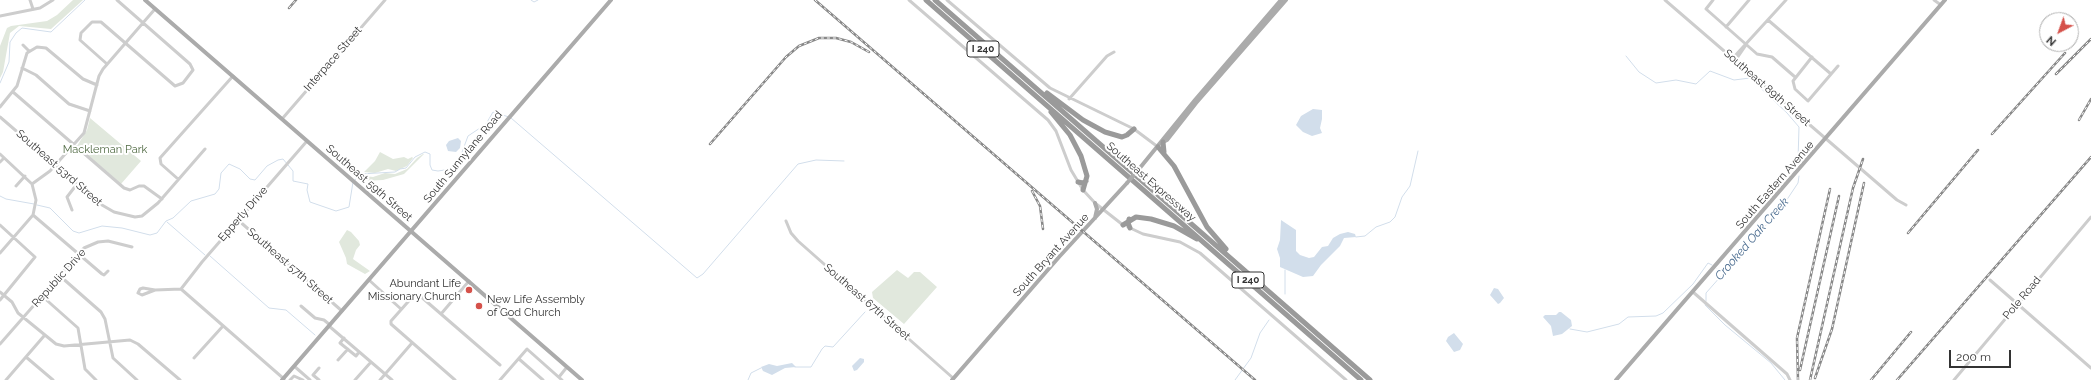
<!DOCTYPE html>
<style>
body{margin:0}
#map{position:relative;width:2091px;height:380px;overflow:hidden;background:#fff;font-family:Raleway,sans-serif}
canvas{display:block}
.north{position:absolute;left:2039px;top:12px;width:40px;height:40px;box-sizing:border-box;background:#fff;border:1px solid #adadad;border-radius:50%;rotate:221deg;font-size:11px;font-weight:700;line-height:16px;text-align:center;color:#333}
.north::after{content:'';display:block;margin:auto;width:14px;height:18px;background:#d5514a;clip-path:polygon(50% 0,100% 100%,50% 72%,0 100%)}
.scale{position:absolute;left:1949px;top:350px;width:62px;height:18px;box-sizing:border-box;border:2px solid #333;border-top:0;padding-left:5px;font-size:12px;line-height:14px;white-space:nowrap;color:#333;-webkit-text-stroke:3px #fff;paint-order:stroke}
</style>
<div id="map">
<canvas width="2091" height="380"></canvas>
<div class="north">N</div>
<div class="scale">200 m</div>
</div>
<script>
const g = document.querySelector('canvas').getContext('2d');
g.lineJoin = 'round';
function fillPath(path, color) {
  g.fillStyle = color;
  g.fill(path, 'evenodd');
}
function toPath(rows) {
  const path = new Path2D();
  for (const r of rows) {
    path.moveTo(r[0], r[1]);
    for (let i = 2; i < r.length; i += 2) path.lineTo(r[i], r[i + 1]);
  }
  return path;
}
function trace(path, color, width, dash) {
  g.strokeStyle = color;
  g.lineWidth = width;
  g.lineCap = dash ? 'butt' : 'round';
  g.setLineDash(dash || []);
  g.stroke(path);
}
function write(font, color, halo, rows, align = 'center') {
  g.font = font + ' Raleway,sans-serif';
  g.lineWidth = 4;
  g.setLineDash([]);
  g.textBaseline = 'middle';
  g.strokeStyle = halo;
  g.fillStyle = color;
  for (const [text, x, y, turn = 0] of rows) {
    g.save();
    g.translate(x, y);
    g.rotate((+turn || 0) * Math.PI / 180);
    g.textAlign = isNaN(turn) ? turn : align;
    if (halo) g.strokeText(text, 0, 0);
    g.fillText(text, 0, 0);
    g.restore();
  }
}
fillPath(toPath([
 [73,0,83,0,51,29,19,26,10,33,3,72,0,78,0,46,7,28,11,26,47,21,57,15],
 [90,118,141,161,121,184,77,146,87,130],
 [380,152,393,159,404,157,408,159,412,157,413,158,407,166,396,171,388,169,375,173,364,172,375,161],
 [423,154,424,154,404,174,383,180,363,181,359,179,365,176,373,177,385,173,395,174,407,169,417,158],
 [347,230,351,232,359,241,360,245,356,250,353,259,370,271,365,274,347,264,346,258,339,242],
 [897,270,908,278,914,272,920,272,937,287,904,324,873,298,872,292]
]), '#e1e8dd');
fillPath(toPath([
 [1313,109,1322,110,1322,119,1320,128,1322,133,1312,136,1303,132,1296,125,1301,116],
 [458,138,461,141,460,148,456,152,448,151,446,145,449,141],
 [1281,220,1296,230,1296,251,1300,255,1309,258,1314,257,1322,247,1328,246,1333,238,1340,234,1348,232,1355,234,1356,237,1344,238,1340,246,1321,265,1313,276,1303,277,1280,267,1280,258,1277,249,1280,240],
 [1494,288,1498,289,1504,298,1500,303,1498,304,1490,295],
 [1559,312,1561,312,1571,320,1572,326,1562,334,1553,336,1551,326,1543,317,1545,315,1556,315],
 [1454,333,1463,344,1460,350,1454,352,1446,341,1448,337],
 [860,358,864,359,864,362,857,370,854,371,852,366],
 [792,363,796,367,785,368,772,375,763,371,761,367,769,364,777,366]
]), '#d2deeb');
trace(toPath([
 [531,0,534,2,538,0],
 [1626,56,1639,72,1656,83,1676,80,1696,84,1710,71,1734,80,1750,78,1787,113,1799,127,1798,160,1794,171],
 [0,83,9,62,10,42,16,33,22,28,51,32,85,0],
 [511,118,697,278,703,274,798,164,816,160,844,161],
 [355,180,360,174,395,172,400,169,406,168,415,157,425,152,430,154,430,165,432,170,438,171,451,169,458,163,468,136,486,124,493,112,509,117],
 [0,196,6,199,34,204],
 [37,205,50,208,73,231,79,233,102,226,122,228,150,235,157,233,166,221,173,218,191,201,215,194,219,189,221,173,229,164,240,169,250,179,255,180,267,166,278,160,283,159,293,171,293,181,308,184,307,190,310,202,336,211,349,207,353,182],
 [167,222,205,255],
 [1356,237,1365,236,1376,227,1390,222,1395,217,1402,197,1410,186,1418,151],
 [210,256,269,308,286,310,315,335],
 [1717,269,1722,273],
 [1285,294,1285,270],
 [1706,301,1706,293,1782,207,1798,183,1799,176],
 [1705,305,1725,325,1771,363,1785,380],
 [1570,329,1587,332,1619,324,1628,317,1656,316,1663,313,1693,284,1708,263,1712,265],
 [795,367,811,367,822,349,825,346,833,347,865,312],
 [748,380,751,373,761,368],
 [1235,380,1251,358,1260,333,1269,320]
]), '#d2deeb', 1);
trace(toPath([
 [30,0,33,9],
 [909,0,1048,120,1056,131,1071,170,1083,190,1095,203,1123,225],
 [947,0,1050,88,1134,129,1158,147],
 [1665,0,1897,200,1906,205],
 [1713,0,1706,9,1757,54,1772,57,1795,77],
 [1934,0,1941,5],
 [0,16,40,8,53,0],
 [1768,20,1831,74],
 [1726,27,1749,0],
 [23,45,29,51],
 [1812,57,1793,81,1795,89,1808,101,1838,66],
 [1733,58,1786,0],
 [1735,61,1746,45],
 [107,64,80,40,81,33,92,22,101,22,175,86,183,83,193,70,190,64,117,0],
 [22,68,36,75,69,104,90,111],
 [13,92,124,188,130,190,139,186,144,186,162,199],
 [1069,99,1107,56,1114,52],
 [0,107,17,86,27,53,37,47,46,48,83,79,97,85],
 [0,117,102,205,114,212,135,217,142,216,158,203,205,149],
 [282,119,385,0],
 [0,154,32,184],
 [0,162,4,158],
 [178,179,161,164,160,158,233,76],
 [16,186,25,176],
 [72,210,67,197,77,184],
 [33,215,102,274,104,275,108,271],
 [238,220,342,311],
 [786,221,791,233,798,241,953,378],
 [0,225,35,257,0,300],
 [1128,227,1143,234,1180,242,1200,253,1346,380],
 [0,253,33,215,36,200,32,184,50,171,84,133,99,76,103,69,155,9],
 [60,276,101,312,105,319,113,358,137,380],
 [369,280,401,309],
 [1990,280,2091,368],
 [181,289,202,262,307,141],
 [155,290,142,295,138,293,140,289,143,288,155,290,181,289,284,379],
 [0,292,12,302,18,313,56,344,64,346,130,340,138,344,180,380],
 [1693,292,1787,374,1790,380],
 [42,296,78,328,85,369,96,380],
 [301,306,315,318,324,320,330,325],
 [441,314,469,281],
 [329,326,392,380],
 [344,338,340,343,356,356,359,352],
 [0,344,84,248,98,242,108,241,132,247],
 [26,357,53,380],
 [194,358,223,326],
 [519,359,543,380],
 [338,360,348,349],
 [294,366,310,380],
 [559,377,567,367],
 [6,380,44,336],
 [290,380,294,376,303,380],
 [319,380,313,375,319,368],
 [355,380,371,362],
 [380,380,412,343],
 [455,380,391,324,391,321,415,294,419,295,500,365],
 [500,380,527,349,562,380],
 [1954,380,2091,217]
]), '#cdcdcd', 3);
trace(toPath([
 [145,0,582,380],
 [1163,142,1167,140,1196,103,1286,0],
 [1139,169,1195,100,1281,0],
 [1095,203,1097,209,1095,218],
 [282,380,611,0],
 [952,380,1059,257,1127,183],
 [1616,380,1945,0]
]), '#ababab', 4);
trace(toPath([
 [926,0,1361,380],
 [935,0,1370,380],
 [1047,93,1083,120,1105,132,1122,137,1127,135,1134,129],
 [1051,112,1070,135,1081,156,1087,176,1083,190],
 [1163,142,1164,152],
 [1158,147,1174,166,1207,227,1226,249],
 [1078,182,1083,183,1086,181],
 [1129,219,1128,223,1130,228],
 [1123,225,1136,217,1151,219,1174,226,1197,239]
]), '#9a9a9a', 5);
const rail = toPath([
 [815,0,1255,380],
 [289,8,296,0],
 [2056,74,2091,39],
 [2079,120,2091,99],
 [1992,134,2065,53],
 [710,144,786,57,799,46,819,38,836,38,851,42,869,52],
 [1032,191,1040,206,1043,229],
 [1908,233,1978,150],
 [1800,370,1839,196],
 [1815,378,1832,329,1864,183],
 [1798,380,1797,338,1830,189],
 [1810,380,1853,188,1863,159],
 [1871,380,1911,332],
 [1897,380,2091,157]
]);
trace(rail, '#888', 2.5);
trace(rail, '#fff', 1, [3]);
trace(toPath([
 [1127,183,1139,169]
]), '#ababab', 4);
for (const [x, y, r, color] of [
 [469,290,4,"#d5514a"],
 [479,306,4,"#d5514a"]
]) {
  const dot = new Path2D();
  dot.arc(x, y, r, 0, 2 * Math.PI);
  g.fillStyle = color;
  g.fill(dot);
  trace(dot, '#fff', 1.5);
}
for (const [x, y, w] of [
 [983,49,32],
 [1248,280,32]
]) {
  const box = new Path2D();
  box.roundRect(x - w / 2, y - 8, w, 16, 3);
  g.fillStyle = '#fff';
  g.fill(box);
  trace(box, '#333', 1);
}
write('bold 10px', '#333', null, [
 ["I 240",983,49],
 ["I 240",1248,280]
]);
write('11px', '#333', '#fff', [
 ["Interpace Street",333,59,-49],
 ["Southeast 89th Street",1767,88,41],
 ["South Sunnylane Road",463,157,-50],
 ["Southeast 53rd Street",59,168,41],
 ["Southeast Expressway",1151,182,41],
 ["Southeast 59th Street",369,183,41],
 ["South Eastern Avenue",1775,185,-49],
 ["Epperly Drive",243,214,-49],
 ["South Bryant Avenue",1051,255,-48],
 ["Southeast 57th Street",290,266,41],
 ["Republic Drive",59,278,-48],
 ["Pole Road",2022,298,-50],
 ["Southeast 67th Street",867,302,41]
]);
write('11px', '#516b44', '#fff', [
 ["Mackleman Park",105,150]
]);
write('11px', '#333', '#fff', [
 ["Abundant Life",461,284],
 ["Missionary Church",461,297],
 ["New Life Assembly",487,300,"left"],
 ["of God Church",487,313,"left"]
], 'right');
write('italic 12px', '#486a8e', '#fff', [
 ["Crooked Oak Creek",1752,239,-49]
]);
</script>
